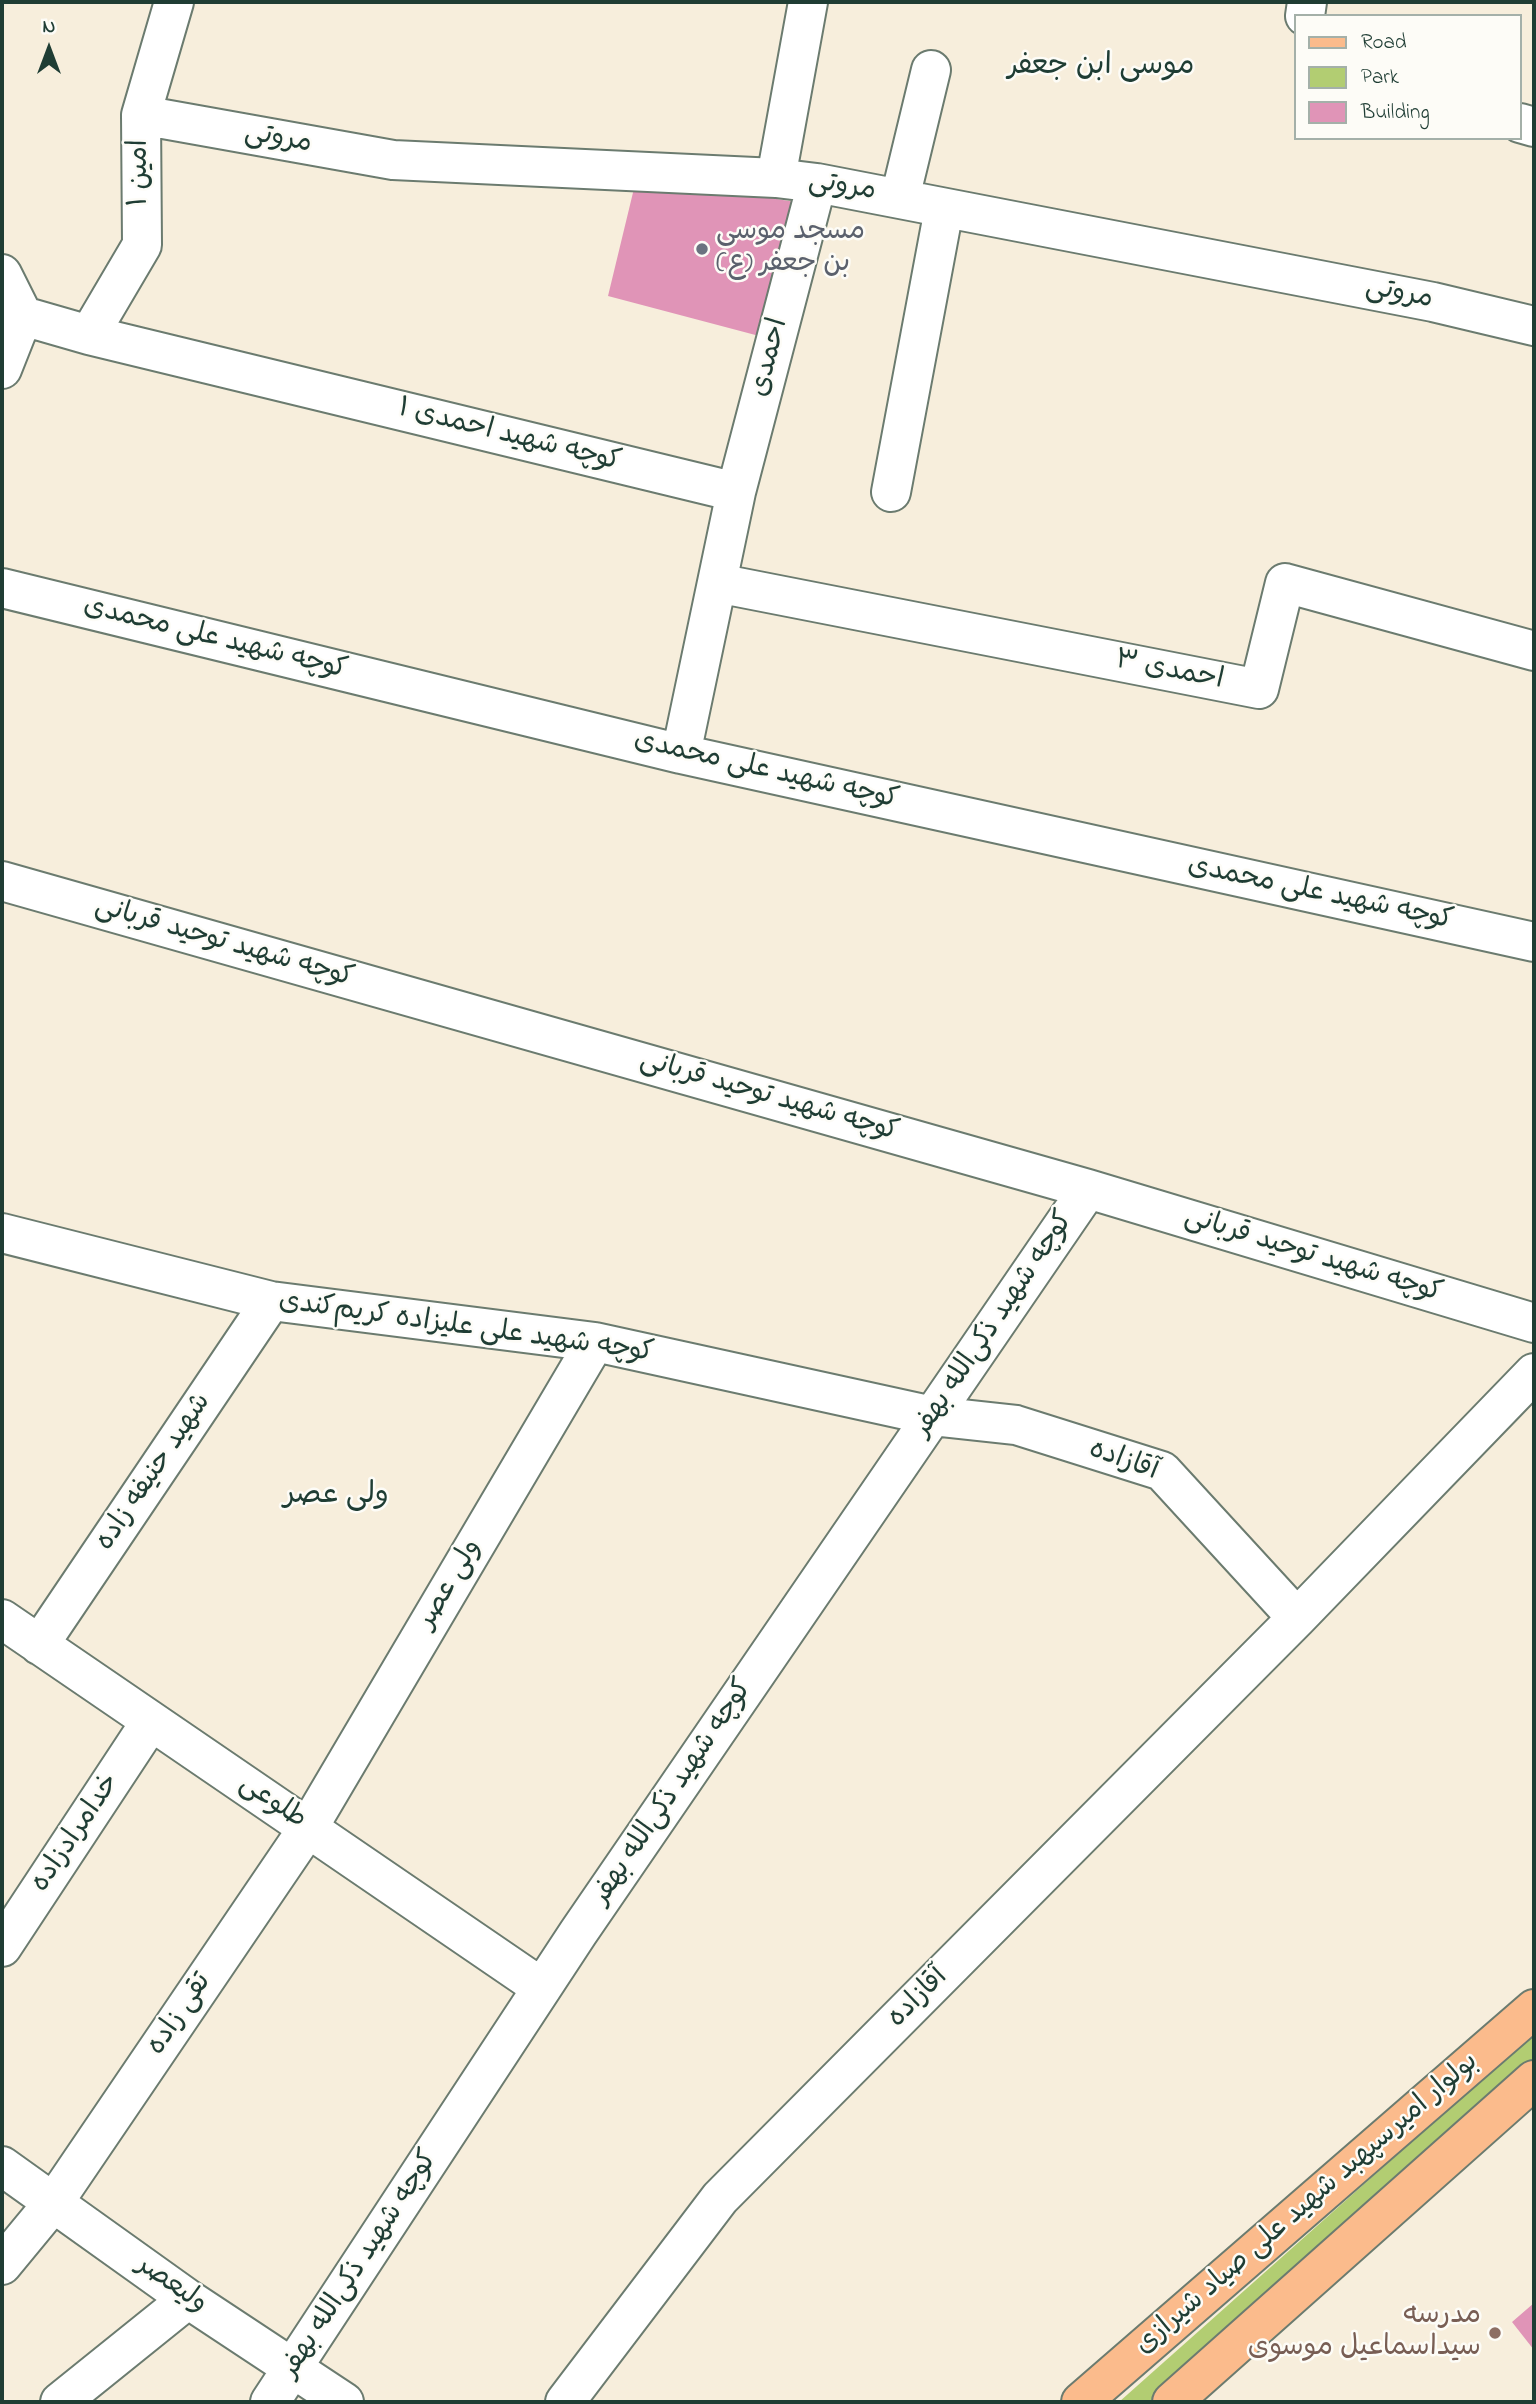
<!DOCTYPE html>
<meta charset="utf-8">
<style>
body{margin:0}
#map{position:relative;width:1536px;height:2404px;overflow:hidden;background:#f7eedc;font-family:"Indie Flower",sans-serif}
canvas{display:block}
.frame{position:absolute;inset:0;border:4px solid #1f3d34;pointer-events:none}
.legend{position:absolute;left:1294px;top:14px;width:228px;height:126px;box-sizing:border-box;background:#fdfcf7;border:2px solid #a4b0a9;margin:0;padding:9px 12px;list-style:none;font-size:21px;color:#1f3d34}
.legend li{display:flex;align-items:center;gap:14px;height:35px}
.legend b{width:35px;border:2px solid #a4b0a9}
.north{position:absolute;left:14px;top:14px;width:70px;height:70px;-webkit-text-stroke:5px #fdfcf7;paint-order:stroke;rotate:0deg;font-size:19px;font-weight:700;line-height:28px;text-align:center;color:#1f3d34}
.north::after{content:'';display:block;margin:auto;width:24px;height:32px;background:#1f3d34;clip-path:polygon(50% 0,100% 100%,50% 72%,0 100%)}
</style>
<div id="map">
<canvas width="1536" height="2404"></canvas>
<div class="frame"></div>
<ul class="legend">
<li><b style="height:9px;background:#fbbb8c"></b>Road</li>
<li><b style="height:19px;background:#b2cd72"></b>Park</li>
<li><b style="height:19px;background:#e094b7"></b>Building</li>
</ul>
<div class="north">N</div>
</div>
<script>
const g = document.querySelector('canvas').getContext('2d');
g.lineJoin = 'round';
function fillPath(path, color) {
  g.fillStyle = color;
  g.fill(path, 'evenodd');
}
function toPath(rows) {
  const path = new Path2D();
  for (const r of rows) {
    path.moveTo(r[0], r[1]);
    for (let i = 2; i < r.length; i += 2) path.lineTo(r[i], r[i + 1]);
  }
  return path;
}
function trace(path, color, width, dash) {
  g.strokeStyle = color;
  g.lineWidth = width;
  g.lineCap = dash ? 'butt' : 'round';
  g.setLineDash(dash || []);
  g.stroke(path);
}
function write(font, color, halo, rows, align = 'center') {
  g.font = font + ' "Indie Flower","Playpen Sans Arabic",sans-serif';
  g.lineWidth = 5;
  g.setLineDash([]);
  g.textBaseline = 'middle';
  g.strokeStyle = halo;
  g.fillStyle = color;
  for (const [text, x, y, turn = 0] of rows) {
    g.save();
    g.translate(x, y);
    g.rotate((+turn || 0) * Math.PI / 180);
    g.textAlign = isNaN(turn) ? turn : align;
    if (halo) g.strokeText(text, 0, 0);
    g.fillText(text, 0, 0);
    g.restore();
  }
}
fillPath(toPath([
 [1534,2033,1534,2059,1190,2366,1149,2402,1119,2402]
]), '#b2cd72');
fillPath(toPath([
 [637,176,795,202,763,337,608,296],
 [1534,2303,1534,2350,1512,2322]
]), '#e094b7');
const minor = toPath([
 [1305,16,1307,2],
 [141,115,393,160,776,178,817,183,1433,302,1534,326],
 [1520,123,1534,127],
 [776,178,808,2],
 [900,198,931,70],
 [2,274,23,316,2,369],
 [23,316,89,335,736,492,681,754],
 [89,335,142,245,141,115,174,2],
 [736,492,817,183],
 [891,492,944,209],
 [717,583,1259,689,1285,583,1534,651],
 [2,588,681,754,1534,942],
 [2,881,1088,1189,1534,1323],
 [2,1233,271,1301,595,1342,933,1416,1016,1425,1162,1471,1297,1618],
 [2,1619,542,1988],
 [39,1645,271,1301],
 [2,1947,151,1721],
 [2,2166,188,2299,344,2402],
 [2,2265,54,2202,308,1828,595,1342],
 [60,2402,188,2299],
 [270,2402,578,1933,1088,1189],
 [565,2402,720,2198,1297,1618,1534,1373]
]);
const major = toPath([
 [1081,2402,1534,2009],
 [1172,2402,1534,2080]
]);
trace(minor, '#6b7b6f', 42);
trace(major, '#6b7b6f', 42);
trace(minor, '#fff', 38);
trace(major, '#fbbb8c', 38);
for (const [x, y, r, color] of [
 [702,249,7,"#6b7280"],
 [1495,2333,7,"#8d6e63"]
]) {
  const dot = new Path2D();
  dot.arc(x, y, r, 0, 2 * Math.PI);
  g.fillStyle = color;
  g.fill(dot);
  trace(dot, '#fdfcf7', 2.5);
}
write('28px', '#1f3d34', '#fdfcf7', [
 ["مروتی",278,140,10],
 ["امین ۱",141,173,-90],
 ["مروتی",842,188,9],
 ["مروتی",1399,295,11],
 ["احمدی",771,358,-75],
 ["کوچه شهید احمدی ۱",509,437,14],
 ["کوچه شهید علی محمدی",215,640,14],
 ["احمدی ۳",1169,672,11],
 ["کوچه شهید علی محمدی",766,772,13],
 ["کوچه شهید علی محمدی",1320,895,12],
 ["کوچه شهید توحید قربانی",224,944,16],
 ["کوچه شهید توحید قربانی",769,1098,16],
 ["کوچه شهید توحید قربانی",1313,1257,17],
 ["کوچه شهید ذکی‌الله بهفر",995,1325,-56],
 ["کوچه شهید علی علیزاده کریم‌کندی",466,1329,8],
 ["آقازاده",1123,1462,20],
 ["شهید حنیفه زاده",155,1473,-56],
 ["ولی عصر",451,1585,-59],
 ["کوچه شهید ذکی‌الله بهفر",674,1793,-56],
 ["طلوعی",272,1803,34],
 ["خدامرادزاده",77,1834,-56],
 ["آقازاده",919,1999,-45],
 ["تقی زاده",181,2015,-56],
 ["بولوار امیرسپهبد شهید علی صیاد شیرازی",1308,2205,-41],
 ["کوچه شهید ذکی‌الله بهفر",361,2265,-57],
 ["ولیعصر",171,2286,35]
]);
write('28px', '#5b616d', '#fdfcf7', [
 ["مسجد موسی",716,233],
 ["بن جعفر (ع)",716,265]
], 'left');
write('28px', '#785e54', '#fdfcf7', [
 ["مدرسه",1481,2317],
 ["سیداسماعیل موسوی",1481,2349]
], 'right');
write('30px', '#1f3d34', '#fdfcf7', [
 ["موسی ابن جعفر",1101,68],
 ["ولی عصر",336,1497]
]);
</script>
